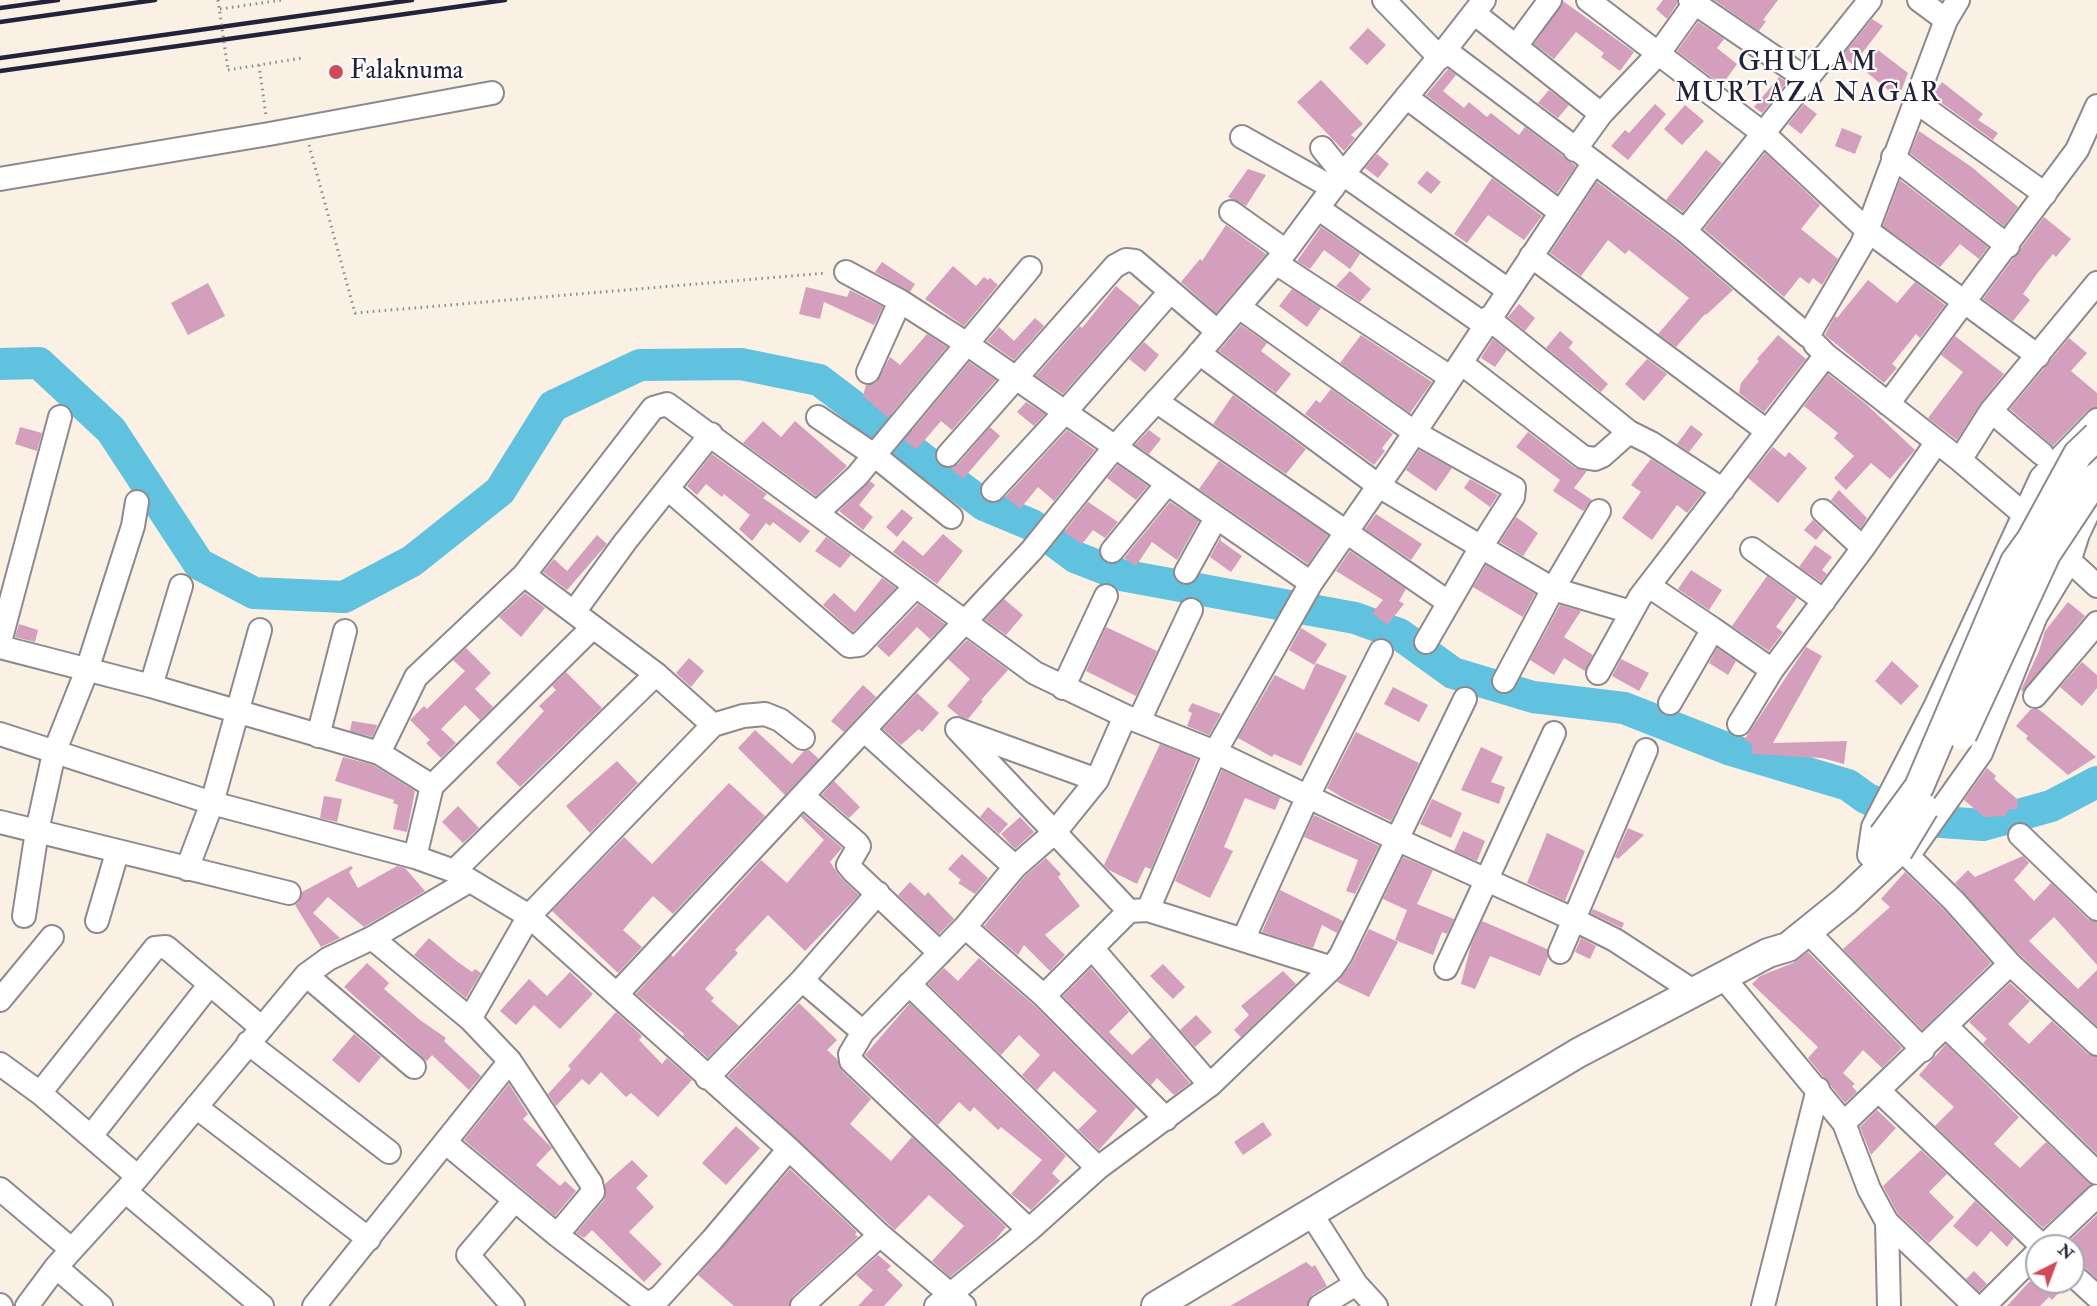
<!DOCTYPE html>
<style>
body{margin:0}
#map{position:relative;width:2097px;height:1306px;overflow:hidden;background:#faf0e3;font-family:"IM FELL Double Pica",serif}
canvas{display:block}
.north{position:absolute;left:2025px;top:1234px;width:60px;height:60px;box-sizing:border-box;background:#fff;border:2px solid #a7a7b1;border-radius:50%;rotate:42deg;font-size:16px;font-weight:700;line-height:24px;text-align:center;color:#22223b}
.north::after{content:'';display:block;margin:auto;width:21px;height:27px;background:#d1495b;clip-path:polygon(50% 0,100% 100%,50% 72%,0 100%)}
</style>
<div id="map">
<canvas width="2097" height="1306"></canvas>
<div class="north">N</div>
</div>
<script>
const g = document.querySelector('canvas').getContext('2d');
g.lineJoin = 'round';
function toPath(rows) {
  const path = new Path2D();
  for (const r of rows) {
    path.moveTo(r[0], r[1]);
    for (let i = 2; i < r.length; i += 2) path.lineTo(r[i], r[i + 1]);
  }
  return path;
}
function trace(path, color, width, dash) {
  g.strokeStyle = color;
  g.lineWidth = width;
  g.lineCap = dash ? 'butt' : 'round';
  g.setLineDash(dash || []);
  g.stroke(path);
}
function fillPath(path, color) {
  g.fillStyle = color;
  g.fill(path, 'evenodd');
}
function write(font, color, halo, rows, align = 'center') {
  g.font = font + ' "IM FELL Double Pica",serif';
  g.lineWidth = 4.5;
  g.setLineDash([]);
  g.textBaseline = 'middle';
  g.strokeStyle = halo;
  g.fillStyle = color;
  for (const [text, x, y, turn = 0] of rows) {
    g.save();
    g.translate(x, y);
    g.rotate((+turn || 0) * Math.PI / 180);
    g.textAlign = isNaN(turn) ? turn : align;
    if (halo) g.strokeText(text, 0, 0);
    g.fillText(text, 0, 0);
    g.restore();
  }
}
trace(toPath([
 [0,364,39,363,111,430,199,564,254,593,344,597,412,561,500,491,553,406,640,365,741,364,819,380,984,505,1032,525,1075,557,1121,575,1355,618,1399,634,1453,673,1533,697,1624,708,1731,750,1848,785,1866,798,1914,820,1983,825,2051,806,2097,782]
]), '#60c2de', 32);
fillPath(toPath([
 [1663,0,1677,0,1677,4,1667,19,1656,9],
 [1714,0,1778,0,1763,20,1766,21,1759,31],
 [1563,1,1634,52,1620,71,1601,57,1604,53,1576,32,1554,59,1534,44],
 [1872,19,1883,26,1853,65,1842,56],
 [1698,22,1724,39,1717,48,1737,64,1722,85,1677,51],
 [1368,28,1386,45,1367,65,1349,48],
 [1874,47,1908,73,1900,94,1893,94,1865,71],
 [1448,69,1456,75,1443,91,1464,108,1469,102,1487,117,1491,113,1519,135,1525,127,1576,166,1557,193,1426,95],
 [1779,77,1787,82,1762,113,1754,107],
 [1321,80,1363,124,1351,135,1355,138,1344,151,1297,102],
 [1942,82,1983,114,1978,120,1998,133,1993,140,1932,96],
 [1549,90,1569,105,1558,118,1538,103],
 [1655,104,1666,114,1628,160,1611,146,1625,130,1629,133],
 [1804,104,1817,114,1801,134,1788,124],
 [1685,105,1704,121,1682,145,1664,129],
 [1842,128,1862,136,1855,154,1835,146],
 [1919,131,1973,168,2018,207,2004,226,1910,153],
 [1706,150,1722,163,1683,212,1666,200],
 [1765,153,1820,205,1801,229,1838,259,1822,285,1813,278,1809,284,1800,277,1784,297,1704,229],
 [1377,154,1389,164,1378,178,1365,168],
 [1248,169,1266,175,1246,206,1228,197],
 [1427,171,1441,182,1431,194,1417,183],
 [1492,178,1542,216,1524,240,1488,215,1467,243,1454,234],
 [1900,180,1988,247,1979,259,1960,244,1940,267,1883,226],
 [1597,182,1677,242,1733,290,1706,315,1705,314,1676,347,1658,334,1689,298,1629,250,1625,254,1608,240,1581,276,1550,253],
 [2044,217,2071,239,2056,257,2053,254,2036,275,2023,294,2030,300,2013,321,1983,299],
 [1226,225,1266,254,1216,313,1181,282,1200,259,1202,261],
 [1321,227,1360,254,1350,269,1324,250,1310,269,1297,261],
 [882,262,915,284,910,292,875,272],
 [953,266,976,286,984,277,988,280,990,278,998,285,964,326,925,299],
 [1350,271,1371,289,1360,302,1336,286],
 [1868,280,1897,303,1915,282,1945,305,1920,338,1916,334,1892,364,1897,368,1884,383,1825,335,1835,316,1837,318],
 [208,283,225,316,188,335,171,303],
 [1116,286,1140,306,1063,394,1036,376,1080,326,1082,328],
 [806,287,847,297,850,290,883,307,874,325,824,302,820,319,799,314],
 [1292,289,1321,308,1307,327,1279,306],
 [1519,304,1535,318,1525,331,1508,317],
 [1035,318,1044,326,1014,360,987,341,999,327,1014,341],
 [1241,325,1267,343,1261,351,1291,374,1276,393,1219,351],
 [1560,331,1573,342,1569,348,1608,384,1601,392,1546,348],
 [927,334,947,347,888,418,863,396,866,385,876,383,890,357,900,365],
 [1361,335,1432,382,1410,413,1340,363],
 [1778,335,1806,359,1764,412,1739,393,1741,383,1759,361,1757,359],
 [1955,336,2004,374,1980,404,1957,440,1928,418,1963,372,1941,355],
 [2069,338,2087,353,2071,371,2097,393,2097,407,2087,411,2053,446,2010,409],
 [1493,339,1507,350,1495,367,1481,358],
 [1144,342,1159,355,1145,372,1129,359],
 [1647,359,1667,374,1644,401,1625,384],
 [969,362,996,380,952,430,941,421,917,449,914,448,904,440],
 [1828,374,1866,404,1915,450,1890,479,1871,463,1846,490,1834,478,1854,456,1834,438,1838,433,1804,406],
 [1331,389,1393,434,1382,448,1385,451,1374,465,1305,414,1316,400,1320,403],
 [1233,395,1306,449,1286,474,1213,424],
 [1026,402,1045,414,1034,426,1017,412],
 [763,421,781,437,795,421,847,466,816,496,743,443],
 [1691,425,1703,434,1689,452,1677,444],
 [20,427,42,433,37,451,15,444],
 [990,427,1000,436,963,479,950,468,958,464],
 [1067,430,1095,450,1054,501,1038,487,1020,509,1005,497],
 [1149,430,1161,439,1149,454,1135,445],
 [1528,432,1575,468,1587,471,1574,488,1592,500,1583,511,1553,491,1560,480,1516,447],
 [1773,447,1785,457,1789,452,1807,468,1778,503,1748,478],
 [1419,450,1452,468,1436,491,1406,470],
 [712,454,767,494,763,498,810,531,800,543,773,522,770,526,766,523,752,541,739,529,750,515,724,494,722,497,706,484,697,495,687,486],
 [1651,459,1703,493,1687,513,1677,505,1652,540,1622,518,1641,492,1631,485],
 [1219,461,1328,535,1308,564,1199,489],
 [1118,465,1148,486,1136,500,1107,478],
 [1470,479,1498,495,1490,507,1464,488],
 [870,481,875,485,859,505,873,517,863,530,839,511],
 [1839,490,1867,518,1861,528,1831,500],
 [1088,502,1118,522,1105,538,1093,530,1082,544,1064,532],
 [1170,502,1199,521,1177,560,1152,542,1136,566,1124,558],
 [902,509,913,518,897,537,886,527],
 [1376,514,1422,544,1411,560,1365,529],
 [1516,517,1538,533,1523,556,1500,542],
 [1813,520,1824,530,1816,540,1804,530],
 [943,534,963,551,937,584,893,552,903,540,923,556],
 [597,535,607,544,567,590,543,572,554,559,567,571],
 [826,537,851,555,840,568,815,551],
 [1221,537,1221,541,1242,556,1231,572,1210,557],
 [1815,545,1832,557,1822,570,1827,574,1821,582,1799,567],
 [1350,551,1406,589,1399,601,1404,604,1387,625,1372,613,1383,600,1336,571],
 [1486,565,1535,594,1523,617,1473,587],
 [1691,570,1722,590,1709,610,1678,589],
 [1767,576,1797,598,1776,627,1783,632,1769,651,1732,626],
 [882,578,896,588,853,632,823,605,834,593,855,612],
 [525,593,545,608,521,637,499,617],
 [1004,599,1023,615,1006,635,985,620],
 [2068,602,2085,616,2023,691,2021,690,2039,651,2045,631],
 [918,604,945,624,930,639,917,627,889,657,877,646],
 [1560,605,1581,611,1564,637,1593,655,1585,671,1564,658,1554,675,1530,660],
 [19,624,38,630,35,642,15,637],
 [1106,627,1157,651,1136,696,1086,671],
 [1301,628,1327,644,1314,665,1289,650],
 [967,640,1008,670,981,700,983,701,968,719,959,716,947,706,970,679,948,659],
 [1806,647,1822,656,1773,743,1847,741,1844,764,1822,758,1752,754,1752,744,1744,740],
 [466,648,491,673,475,689,493,707,480,720,465,705,441,729,456,743,441,758,426,743,430,740,410,720,424,706,427,709,465,671,453,660],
 [1717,648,1736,661,1728,675,1709,663],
 [689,658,704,671,691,687,676,673],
 [1621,659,1649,673,1639,691,1612,676],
 [1892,661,1919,686,1901,705,1875,681],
 [2082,662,2097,675,2097,688,2082,706,2060,687],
 [1316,663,1347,676,1301,766,1274,754,1272,757,1238,738,1275,675,1304,690],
 [566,672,602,708,520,787,496,763,544,711,539,706,556,690,552,686],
 [863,685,876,697,844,732,831,721],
 [1393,687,1428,705,1419,722,1384,704],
 [917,693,939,713,922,732,919,729,901,745,883,729],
 [1192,703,1221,714,1209,735,1187,726,1192,713,1188,711],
 [2031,709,2038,709,2046,715,2096,757,2068,775,2026,739,2028,736,2016,726],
 [352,721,377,725,377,726,372,737,350,731],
 [755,730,792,764,804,751,809,750,819,759,785,795,738,748],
 [1356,732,1419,763,1391,821,1343,798,1327,788],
 [1160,744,1197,759,1151,869,1145,867,1137,884,1109,870,1104,865],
 [1481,747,1503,757,1491,782,1505,787,1499,804,1461,790],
 [343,757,373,765,415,791,407,832,393,829,398,805,393,803,394,800,335,781],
 [617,761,638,783,590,833,566,806],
 [1987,768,1996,776,1994,779,2017,799,2018,809,2010,809,2005,816,1984,817,1964,800],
 [1222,770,1280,798,1275,810,1245,798,1224,847,1233,851,1210,898,1175,881],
 [834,781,860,807,849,818,822,795],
 [729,783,765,816,673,914,653,896,623,930,642,947,618,973,552,911,624,837,652,864],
 [324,796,342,799,337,822,320,818],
 [1432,799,1462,813,1451,838,1420,824],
 [458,806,479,828,463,843,442,822],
 [988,807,1008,824,999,834,980,817],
 [803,814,842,848,830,862,841,878,859,895,805,951,768,915,735,950,738,953,705,989,714,998,711,1001,739,1026,708,1058,683,1036,684,1034,636,994,671,955,673,957,761,860,787,883,824,840,801,817],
 [1314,815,1379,846,1355,894,1346,891,1358,860,1304,837],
 [1020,817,1034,832,1015,849,1001,834],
 [1628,828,1644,835,1618,859,1615,857],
 [1463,831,1485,841,1477,861,1454,851],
 [1547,833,1585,851,1565,901,1527,883],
 [962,854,988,878,975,894,958,883,961,880,948,869],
 [2023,856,2029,863,2014,880,2034,901,2051,883,2088,919,2097,922,2097,965,2054,917,2029,941,2078,989,2097,970,2097,1026,2020,955,1955,883,1968,870,1975,877],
 [1403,857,1433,870,1417,904,1454,919,1447,934,1442,932,1433,955,1395,940,1407,910,1383,899],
 [1046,858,1061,874,1058,877,1080,906,1045,935,1065,955,1050,971,1024,945,1018,955,984,926,1025,876],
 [351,866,353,868,349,872,358,888,397,866,405,868,425,891,364,927,328,897,313,913,340,938,321,947,295,905,299,902,302,892],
 [1905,872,1944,910,1991,963,1922,1030,1843,949,1890,907,1881,899],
 [910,882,925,896,928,892,954,919,939,934,898,895],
 [1280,890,1343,921,1337,933,1322,925,1313,948,1262,932],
 [1593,909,1624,923,1622,928,1591,913],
 [1482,921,1547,949,1548,957,1540,976,1490,956,1475,989,1461,984,1471,945],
 [1369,929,1398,942,1369,997,1337,982,1352,963],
 [429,938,455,960,472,972,475,969,481,973,466,998,414,955],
 [1581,938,1596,946,1590,959,1575,952],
 [1808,952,1902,1048,1882,1068,1863,1050,1843,1073,1855,1084,1852,1086,1857,1092,1845,1103,1808,1058,1818,1047,1752,984,1760,976,1793,963],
 [979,958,1035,1006,1136,1108,1099,1150,1078,1130,1097,1111,1054,1071,1037,1090,1022,1075,1040,1055,1019,1035,1001,1055,928,984,944,968,958,981],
 [367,963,389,983,384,989,420,1020,446,1038,444,1041,481,1076,469,1090,432,1055,427,1061,344,987],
 [1163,964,1185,987,1173,999,1150,976],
 [1091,968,1129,1012,1109,1032,1132,1055,1151,1037,1190,1083,1174,1095,1157,1078,1151,1085,1063,996],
 [1283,971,1296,984,1241,1037,1234,1030,1249,1015,1241,1006],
 [570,972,593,994,560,1029,534,1005,516,1025,500,1011,529,979,547,996],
 [2010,983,2030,1001,2008,1024,2029,1044,2052,1021,2088,1054,2097,1057,2097,1154,1983,1043,1987,1039,1969,1022],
 [799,1003,837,1040,827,1050,837,1059,842,1071,871,1099,850,1124,891,1161,912,1137,1006,1227,995,1240,950,1277,932,1261,964,1226,929,1195,895,1230,728,1076],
 [910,1003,1066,1156,1052,1173,1060,1181,1031,1210,1011,1194,1042,1160,1001,1127,998,1130,974,1107,970,1112,959,1102,938,1125,865,1055],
 [616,1012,642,1036,639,1040,662,1064,667,1058,692,1080,658,1117,631,1093,626,1097,601,1072,589,1085,582,1079,556,1106,548,1094,571,1069,568,1066],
 [1196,1015,1212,1032,1195,1047,1180,1030],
 [354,1034,381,1057,359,1083,332,1060],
 [1946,1044,2019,1117,1994,1144,2020,1168,2046,1142,2091,1185,2043,1228,1935,1126,1954,1107,1919,1075],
 [509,1084,528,1114,523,1119,552,1148,536,1165,560,1186,565,1181,576,1191,555,1216,464,1140],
 [1877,1110,1896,1128,1871,1155,1860,1127],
 [1263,1122,1272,1135,1243,1155,1234,1142],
 [736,1126,760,1148,726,1185,702,1163],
 [1921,1150,1947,1174,1929,1192,1954,1217,1929,1243,1898,1214,1883,1186],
 [632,1160,648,1176,636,1188,654,1207,629,1232,662,1264,644,1282,592,1230,584,1238,576,1233,604,1200,605,1184],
 [790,1169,857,1232,855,1234,858,1237,793,1296,789,1306,734,1306,698,1275],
 [1975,1201,2014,1238,2007,1247,1991,1231,1977,1247,1953,1226],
 [2097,1215,2097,1279,2082,1265,2073,1262,2073,1246,2064,1246],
 [878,1255,891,1266,887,1270,903,1285,884,1306,858,1306,873,1290,856,1275],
 [1306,1262,1312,1267,1315,1265,1327,1286,1312,1295,1307,1306,1230,1306],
 [1974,1271,1987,1284,1979,1292,1966,1279],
 [2029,1282,2062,1282,2065,1286,2052,1300,2049,1297,2040,1306,2007,1306]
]), '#d49ebd');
const minor = toPath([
 [1384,0,1440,58],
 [1484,0,1445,50,1685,231,1808,336,1862,244,1946,20,1958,0],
 [1588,0,1764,134,1868,231,2038,356],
 [1690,0,1808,80],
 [1919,0,1946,20],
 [1474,13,1601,114],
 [1516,46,1550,0],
 [1406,97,1560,212],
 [1915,101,2045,194],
 [1242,137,1333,188],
 [1322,148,1343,174,1508,290],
 [1575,150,1601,114,1659,53,1697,0],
 [1893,157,2008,246],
 [0,179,269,134,492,93],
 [1319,209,1485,325],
 [1231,212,1286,251],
 [1685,231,1870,0],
 [1531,256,1767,431],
 [1276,263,1450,377],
 [846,272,900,301,967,344,1311,583,1215,752,1148,910],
 [1488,318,1629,432,1651,443,1723,490],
 [1815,344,1826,355,1960,460,2033,522],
 [1199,353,1379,486,1481,547,1513,497,1514,488,1414,432,1239,307],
 [1461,363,1583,457,1595,459,1602,456,1629,432],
 [868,372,900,301],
 [1156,401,1448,602],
 [1888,404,2077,150,2097,106],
 [1991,411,2042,454],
 [818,417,874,455,951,517],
 [948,455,1115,266,1126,260,1135,261,1217,331],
 [1960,460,1991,411,2097,283],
 [668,489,849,646,859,645,916,586],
 [993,490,1066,411,1169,293],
 [1823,511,1863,548],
 [817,513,857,476,1030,268],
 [1752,549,1824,601],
 [1112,551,1167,484],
 [2059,551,2097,586],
 [1186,572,1216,518],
 [524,575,656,674,713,725,743,716,765,714,780,720,803,738],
 [1311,583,1395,462,1593,164],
 [1649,586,1713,629,1670,703],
 [574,612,625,542,711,434],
 [1713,629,1772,670],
 [0,642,60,417],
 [1426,642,1481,547,1553,589,1631,612],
 [0,647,151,686,379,753,432,786],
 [1598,673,1640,597,1826,355],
 [1504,681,1553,589,1599,511],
 [151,686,181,586],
 [1063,688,1106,596],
 [2035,696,2097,623],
 [1139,721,1191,610],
 [1739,724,1772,670,1863,548,1937,442],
 [713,725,529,916,789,1149,880,1235,964,1306],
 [957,729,1129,911,1148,910,1332,968,1341,955,1465,699],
 [864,730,1015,867,1055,832,1097,780,1125,716],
 [959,730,1097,780],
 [0,734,212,803,415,857,454,871],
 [318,736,345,631],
 [379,753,416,677,524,575,653,408,667,404,1035,673,1125,716,1215,752,1396,839,1573,919,1615,940,1693,991],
 [804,797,857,843,859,846,848,865,852,870,940,953],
 [0,822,289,893],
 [2020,835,2097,909],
 [1913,849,1981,753,2036,616,2069,562,2078,534,2094,500],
 [1869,855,1873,827,1935,707,2041,478,2097,420],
 [1908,856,1954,901,2010,964,2097,1044],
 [415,857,432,786,593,627],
 [1015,867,965,927,863,1032,850,1054,851,1061,1029,1230],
 [187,869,212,803,260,630],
 [24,916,37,831,54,753,87,670,133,526,137,502],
 [97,921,117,853],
 [965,927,1044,996,1166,1119],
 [1808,932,1923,1050],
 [372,938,470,1019],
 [1243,940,1308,796,1381,651],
 [1092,948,1210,1085],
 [1560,952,1646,750],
 [1446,968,1554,733],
 [306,975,414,1067],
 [1723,977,1844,1123,1869,1189,1887,1222,1889,1306],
 [802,980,863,1032],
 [909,984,1098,1168],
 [617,994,1032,550,1114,448,1191,363,1286,251,1343,174,1445,50],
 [1044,996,1129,911],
 [0,1000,52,937],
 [1947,1027,2097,1173],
 [248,1043,389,1152],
 [0,1064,40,1093,138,1177],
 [707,1078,802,980,878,893],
 [1879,1091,2042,1246],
 [40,1093,155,948,166,947,262,1028],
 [196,1107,369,1239],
 [1844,1123,2010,964],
 [91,1136,210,984],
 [445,1142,557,1235,643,1301,650,1303,660,1297,712,1240,789,1149],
 [0,1189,71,1249],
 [125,1191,262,1306],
 [1312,1215,1356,1284,1376,1306],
 [1887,1222,1975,1306],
 [557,1235,593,1192,591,1183,510,1061,470,1019,529,916,454,871,656,674],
 [2044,1246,2097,1196],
 [56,1267,101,1306],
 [2073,1275,2097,1297],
 [0,1305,1,1306],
 [27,1306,56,1267,138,1177,306,975,328,959,372,938,469,881],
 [314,1306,510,1061],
 [513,1306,468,1255,514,1201],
 [802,1306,880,1235],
 [936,1306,1029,1230,1098,1168,1210,1085,1332,968],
 [1320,1306,1356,1284],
 [1763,1306,1818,1089],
 [1984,1306,2037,1253]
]);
const major = toPath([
 [1156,1306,1578,1053,1768,953,1788,947,1845,901,1898,851]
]);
trace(minor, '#8e898f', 26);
trace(major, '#8e898f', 32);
trace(toPath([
 [220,9,282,0],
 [259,65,266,116],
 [228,70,302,58],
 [309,145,355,313,826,273]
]), '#8e898f', 3, [1.5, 4.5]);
trace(minor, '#fff', 22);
trace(major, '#fff', 28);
trace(toPath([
 [0,8,58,0],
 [0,22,155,0],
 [0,58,412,0],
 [0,71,505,0]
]), '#22223b', 4.5);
const majorBridge = toPath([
 [1962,735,2046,554,2097,477],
 [1883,836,1919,787,2015,562,2031,540,2078,454,2097,436],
 [1898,851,1924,808]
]);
trace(majorBridge, '#8e898f', 32, []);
trace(toPath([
 [218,0,228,70]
]), '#8e898f', 3, [1.5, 4.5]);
trace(majorBridge, '#fff', 28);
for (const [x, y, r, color] of [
 [336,72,8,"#d1495b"]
]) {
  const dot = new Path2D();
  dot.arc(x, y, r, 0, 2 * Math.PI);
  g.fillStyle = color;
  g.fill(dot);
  trace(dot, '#fff', 2);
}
write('26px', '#22223b', '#fff', [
 ["Falaknuma",350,72]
], 'left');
g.letterSpacing = '1.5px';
write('27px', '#22223b', '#fff', [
 ["GHULAM",1808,64],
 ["MURTAZA NAGAR",1808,95]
]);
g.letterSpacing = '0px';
</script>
